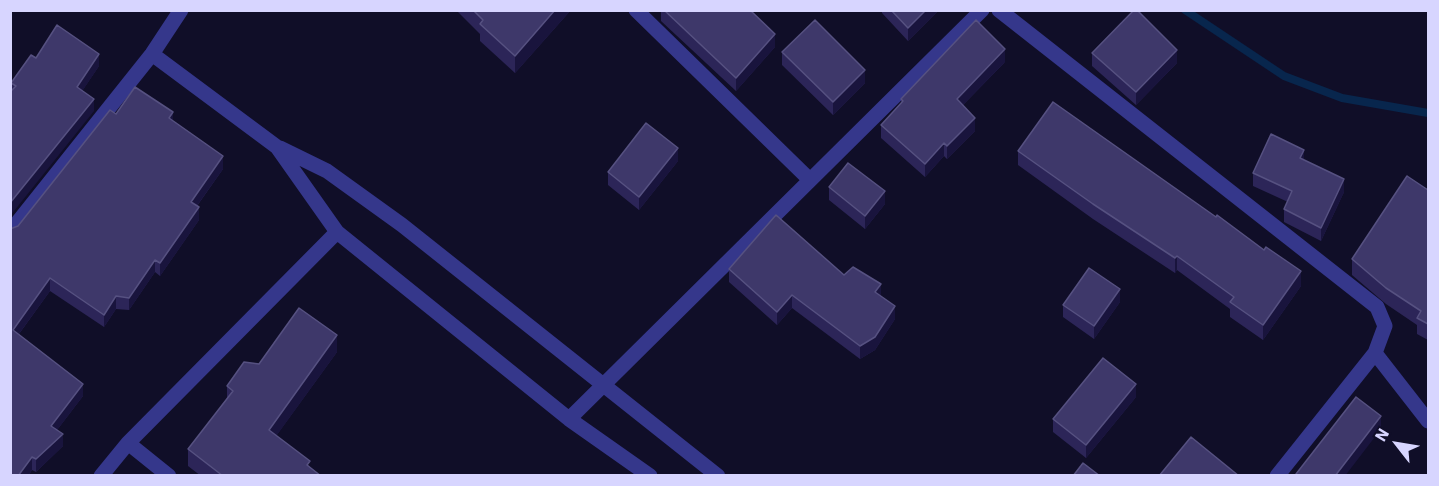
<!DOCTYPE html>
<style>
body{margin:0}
#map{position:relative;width:1439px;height:486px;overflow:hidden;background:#100e28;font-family:"IBM Plex Sans",sans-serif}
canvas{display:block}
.frame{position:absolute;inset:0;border:12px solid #d7d5ff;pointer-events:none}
.north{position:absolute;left:1367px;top:414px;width:60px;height:60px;-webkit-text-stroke:4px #100e28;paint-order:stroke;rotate:301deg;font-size:16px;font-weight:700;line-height:24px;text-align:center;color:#d7d5ff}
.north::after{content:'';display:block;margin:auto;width:21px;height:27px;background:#d7d5ff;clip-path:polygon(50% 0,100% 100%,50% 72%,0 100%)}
</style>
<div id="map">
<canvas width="1439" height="486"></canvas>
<div class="frame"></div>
<div class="north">N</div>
</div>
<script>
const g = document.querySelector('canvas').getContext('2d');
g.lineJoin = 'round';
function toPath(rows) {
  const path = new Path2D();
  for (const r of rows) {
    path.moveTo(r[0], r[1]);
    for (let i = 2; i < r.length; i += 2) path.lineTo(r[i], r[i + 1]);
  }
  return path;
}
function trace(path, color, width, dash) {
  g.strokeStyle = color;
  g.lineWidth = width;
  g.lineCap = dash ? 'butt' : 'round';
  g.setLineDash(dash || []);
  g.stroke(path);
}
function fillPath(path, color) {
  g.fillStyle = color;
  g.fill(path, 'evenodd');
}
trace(toPath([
 [1185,10,1284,76,1342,98,1428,113]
]), '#08264d', 8);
trace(toPath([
 [636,10,810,180],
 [999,10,1377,307,1385,326,1375,353,1277,476],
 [152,54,277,147,337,232,569,419,650,476],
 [280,148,327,171,402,225,718,476],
 [10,232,152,54,181,10],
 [1375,353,1428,421],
 [569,419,982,10],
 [128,443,169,476],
 [101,476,128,443,337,232]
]), '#35378b', 15);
fillPath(toPath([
 [456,10,571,10,515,73,480,41,480,34],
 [661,10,750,10,775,47,736,91,661,21],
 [882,10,939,10,908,41,882,13],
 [782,52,865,83,833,115,782,65],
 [1092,53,1177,63,1136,105,1092,66],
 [1005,62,963,105,975,131,947,159,944,156,925,177,881,138,881,125,901,103,901,99],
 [99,66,82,91,94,111,11,91,11,83],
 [116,114,173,121,223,169,197,206,199,220,160,276,155,272,129,310,116,309,104,327,50,291,19,334,83,396,57,430,63,446,36,472,32,470,28,476,10,476,18,226],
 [1018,151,1301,286,1263,340,1230,317,1230,309,1177,270,1175,273,1093,219,1018,165],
 [1304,160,1344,192,1321,241,1284,222,1284,209,1288,202,1253,186,1253,173],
 [678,161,639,210,608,185,608,172],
 [829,187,885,204,865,229,829,200],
 [1428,190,1428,340,1417,334,1417,325,1386,304,1352,275,1352,259],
 [729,269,844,275,881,296,895,319,875,350,860,359,792,308,777,325,729,282],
 [1120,302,1094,339,1063,317,1063,305],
 [337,352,276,436,310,467,321,476,201,476,188,466,188,449,227,399,227,386,259,364],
 [1136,397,1086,458,1053,432,1053,419]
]), '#2c2558');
fillPath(toPath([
 [555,10,571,10,515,73,515,56],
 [926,10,939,10,908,41,908,28],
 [775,34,775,47,736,91,736,78],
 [1005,49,1005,62,957,111,957,99],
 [1177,50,1177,63,1136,105,1136,92],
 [99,54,99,66,77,99,77,87],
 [865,70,865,83,833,115,833,102],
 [94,99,94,111,10,216,10,203],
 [173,112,173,124,169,118],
 [975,118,975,131,947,159,947,146],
 [944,143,944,156,925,177,925,164],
 [678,148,678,161,639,210,639,197],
 [1304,150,1304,163,1300,158],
 [223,156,223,169,191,214,191,202],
 [1344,179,1344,192,1321,241,1321,228],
 [885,191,885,204,865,229,865,216],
 [199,207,199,220,160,276,160,263],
 [1177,256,1177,270,1175,273,1175,258],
 [155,260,155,272,129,310,129,298],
 [1301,271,1301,286,1263,340,1263,325],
 [50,278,50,291,13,342,13,330],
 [881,284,881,297,875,292],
 [1120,289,1120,302,1094,339,1094,326],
 [792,295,792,308,777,325,777,312],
 [116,296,116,309,104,327,104,315],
 [895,306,895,319,875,350,860,359,860,346],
 [337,335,337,352,269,446,269,430],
 [83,384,83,396,51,438,51,426],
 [1136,384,1136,397,1086,458,1086,445],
 [1381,416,1381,429,1345,476,1335,476],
 [63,434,63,446,36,472,36,459],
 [32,457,32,470,28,476,18,476]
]), '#19143d');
const building = toPath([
 [473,10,555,10,515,56,480,24,483,20,473,10],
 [664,10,750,10,775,34,736,78,664,10],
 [891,10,926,10,908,28,891,10],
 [1134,10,1137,10,1177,50,1136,92,1092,53,1134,10],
 [815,20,865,70,833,102,782,52,815,20],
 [976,20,1005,49,957,99,975,118,947,146,944,143,925,164,881,125,903,101,901,99,976,20],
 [57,25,99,54,77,87,94,99,10,203,10,92,16,86,11,83,31,55,36,58,57,25],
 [135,87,173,112,169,118,223,156,191,202,199,207,160,263,155,260,129,298,116,296,104,315,50,278,13,330,83,384,51,426,63,434,36,459,32,457,18,476,10,476,10,229,18,226,110,110,116,114,135,87],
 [1053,102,1216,217,1217,215,1264,250,1266,247,1301,271,1263,325,1230,302,1234,297,1177,256,1175,258,1093,204,1018,151,1053,102],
 [646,123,678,148,639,197,608,172,646,123],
 [1271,134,1304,150,1300,158,1344,179,1321,228,1284,209,1292,191,1253,173,1271,134],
 [848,163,885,191,865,216,829,187,848,163],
 [1407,176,1428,190,1428,324,1417,318,1421,311,1386,288,1352,259,1407,176],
 [776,215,844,275,853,267,881,284,875,292,895,306,875,337,860,346,792,295,777,312,729,269,776,215],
 [1089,268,1120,289,1094,326,1063,305,1089,268],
 [299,308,337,335,269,430,310,461,307,465,321,476,223,476,188,449,233,391,227,386,244,362,259,364,299,308],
 [1103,358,1136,384,1086,445,1053,419,1103,358],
 [1356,397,1381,416,1335,476,1298,476,1296,474,1356,397],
 [1191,437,1239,476,1159,476,1191,437],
 [1083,463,1100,476,1073,476,1083,463]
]);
fillPath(building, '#3e386a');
trace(building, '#565181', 1.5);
</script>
